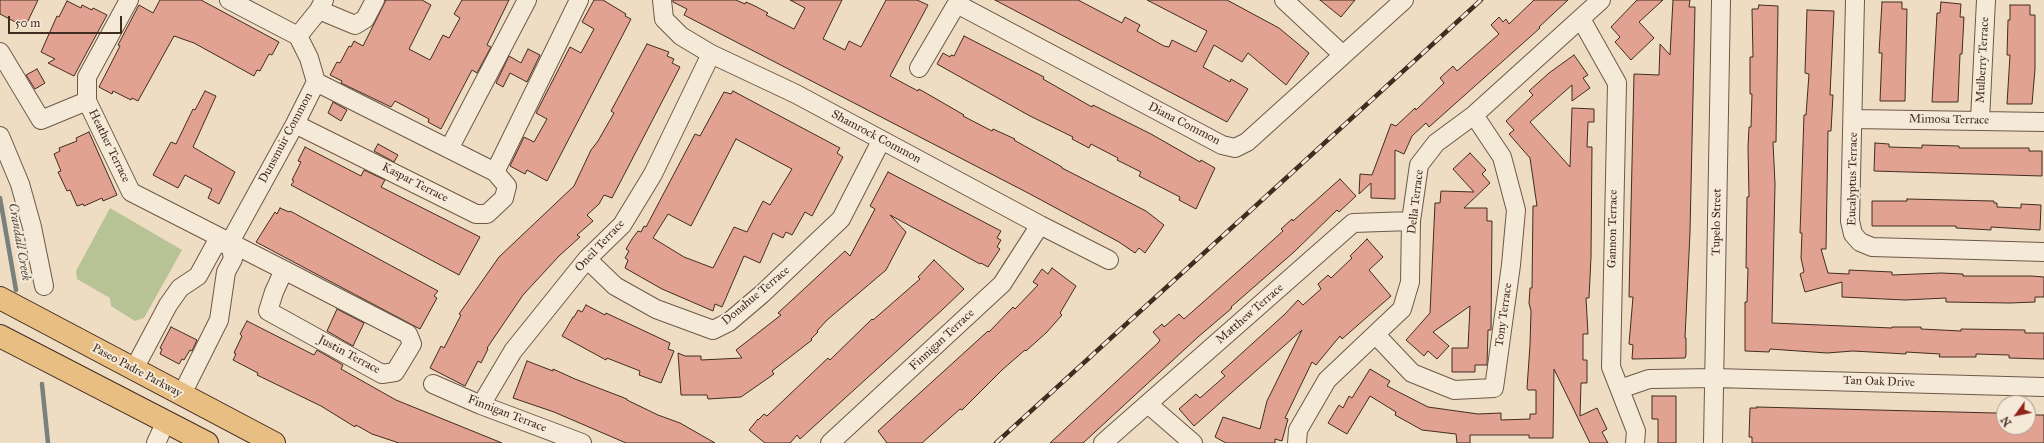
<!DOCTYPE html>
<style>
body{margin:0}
#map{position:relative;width:2044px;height:443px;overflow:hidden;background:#efddc3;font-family:"IM FELL Great Primer",serif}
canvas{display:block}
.north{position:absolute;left:1996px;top:395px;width:40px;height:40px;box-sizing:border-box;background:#f5e9d8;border:1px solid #ad9d8e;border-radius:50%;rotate:237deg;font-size:11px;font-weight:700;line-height:16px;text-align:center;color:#422c20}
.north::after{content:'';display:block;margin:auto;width:14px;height:18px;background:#8f2418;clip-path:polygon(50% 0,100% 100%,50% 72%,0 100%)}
.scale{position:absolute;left:8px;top:16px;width:114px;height:18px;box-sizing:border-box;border:2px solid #422c20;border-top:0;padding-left:5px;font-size:12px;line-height:14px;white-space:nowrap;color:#422c20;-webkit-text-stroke:3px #f5e9d8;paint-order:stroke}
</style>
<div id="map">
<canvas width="2044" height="443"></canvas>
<div class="north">N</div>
<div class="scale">50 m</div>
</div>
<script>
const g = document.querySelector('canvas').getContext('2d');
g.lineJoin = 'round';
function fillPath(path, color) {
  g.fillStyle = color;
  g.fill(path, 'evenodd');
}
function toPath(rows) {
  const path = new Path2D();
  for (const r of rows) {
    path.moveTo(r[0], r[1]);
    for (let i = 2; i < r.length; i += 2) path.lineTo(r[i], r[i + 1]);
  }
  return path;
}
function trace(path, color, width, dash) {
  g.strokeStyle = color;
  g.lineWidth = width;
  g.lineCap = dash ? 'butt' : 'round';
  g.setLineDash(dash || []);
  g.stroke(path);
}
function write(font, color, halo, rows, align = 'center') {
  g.font = font + ' "IM FELL Great Primer",serif';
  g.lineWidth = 4;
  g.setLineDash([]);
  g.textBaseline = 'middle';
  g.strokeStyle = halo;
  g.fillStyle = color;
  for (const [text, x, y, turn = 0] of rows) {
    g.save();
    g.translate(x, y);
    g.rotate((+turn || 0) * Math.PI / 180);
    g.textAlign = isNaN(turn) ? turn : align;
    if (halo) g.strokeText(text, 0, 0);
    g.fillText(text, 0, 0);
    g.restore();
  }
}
fillPath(toPath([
 [110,208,182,250,144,318,135,321,111,306,110,298,77,279,76,271]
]), '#b7c295');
trace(toPath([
 [0,198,16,290],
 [42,384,48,443]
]), '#79817e', 4.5);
const building = toPath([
 [0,0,38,0,26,25,20,22,19,24,0,14,0,0],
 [160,0,201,0,279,42,272,55,269,54,260,71,257,70,254,76,194,43,174,36,138,101,132,98,131,100,113,91,112,94,99,87,120,46,118,45,139,5,153,13,160,0],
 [386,0,422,0,431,5,409,49,430,60,443,35,449,38,460,18,454,14,462,0,509,0,487,45,491,47,477,73,472,70,441,129,428,122,429,119,395,101,391,107,341,83,342,81,330,75,337,62,340,63,349,46,351,47,354,41,363,46,386,0],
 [594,0,603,0,626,14,625,16,631,19,547,181,527,170,525,174,510,166,524,137,534,142,547,119,536,113,570,47,581,53,594,29,582,22,594,0],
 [673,0,736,0,745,4,746,2,755,6,768,13,766,15,794,29,805,8,790,0,842,0,823,39,845,50,849,41,861,47,886,0,917,0,928,5,890,76,918,91,919,89,964,115,963,116,992,131,993,129,1015,139,1014,140,1062,167,1062,168,1146,211,1164,225,1145,253,1139,248,1135,253,1119,242,1030,194,684,15,687,9,673,2,673,0],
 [995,0,1078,0,1122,23,1125,17,1140,25,1137,31,1164,46,1169,47,1172,40,1196,52,1207,31,1147,0,1227,0,1279,28,1309,53,1286,85,1248,53,1242,62,1214,45,1203,67,1230,82,1231,79,1248,89,1227,122,995,0],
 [1320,0,1355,0,1341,17,1320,0],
 [1534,0,1568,0,1539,27,1540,28,1429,127,1426,123,1412,136,1404,154,1395,150,1395,199,1371,198,1371,183,1359,194,1360,174,1372,175,1391,124,1396,126,1415,108,1416,110,1444,83,1440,78,1453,66,1457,71,1499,34,1491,25,1499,17,1503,22,1506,19,1509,24,1534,0],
 [1637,0,1663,0,1639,22,1654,38,1631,60,1615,42,1620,37,1611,27,1637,0],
 [1673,0,1690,0,1689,7,1695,7,1690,232,1685,338,1686,338,1686,355,1685,358,1632,359,1633,345,1629,344,1633,297,1629,297,1634,74,1659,75,1660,44,1670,55,1673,0],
 [67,1,81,8,82,5,92,10,93,8,107,15,74,76,48,63,55,59,41,52,57,16,59,17,67,1],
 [1882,2,1902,2,1902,9,1907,9,1905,101,1880,101,1882,53,1879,53,1882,2],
 [1941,2,1961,4,1960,17,1964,17,1962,54,1960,54,1958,102,1932,102,1937,13,1940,13,1941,2],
 [1759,5,1778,6,1776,142,1773,142,1775,184,1772,323,1892,328,1892,327,1921,327,1921,329,1961,331,1961,329,2025,330,2025,333,2044,333,2044,359,2009,358,2009,355,1976,354,1976,357,1939,357,1940,354,1906,352,1906,354,1853,351,1827,353,1770,349,1769,352,1745,351,1745,302,1747,302,1748,268,1746,268,1747,197,1749,197,1748,148,1749,127,1751,127,1752,94,1750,94,1750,57,1753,57,1752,9,1758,9,1759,5],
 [2010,5,2030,5,2030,15,2035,15,2035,69,2032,104,2007,104,2010,55,2007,55,2008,20,2010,20,2010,5],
 [1807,10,1834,11,1830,95,1833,95,1831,131,1828,131,1826,249,1821,249,1828,273,1849,274,1849,270,1892,272,1892,275,1941,273,1963,274,1963,276,2031,276,2044,277,2044,297,2035,297,2035,302,2010,303,1946,302,1946,298,1905,300,1842,297,1842,282,1805,292,1800,274,1804,272,1801,258,1802,233,1800,233,1804,115,1806,115,1809,74,1805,73,1807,10],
 [964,36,1044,77,1043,79,1092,107,1093,105,1151,134,1200,162,1201,160,1215,168,1196,209,1179,200,1180,197,1139,176,1141,172,1117,160,1118,158,1091,144,1089,148,1072,139,1073,137,1030,116,937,64,943,53,950,57,951,55,954,56,964,36],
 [647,44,669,52,667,56,674,59,672,63,680,67,612,198,604,195,599,204,587,215,593,221,577,235,580,237,559,256,523,295,487,348,488,349,481,363,478,361,465,386,430,368,441,346,444,348,461,315,459,314,499,257,574,186,591,150,598,141,614,113,611,111,647,44],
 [528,49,540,55,527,82,510,73,503,87,496,83,509,56,521,63,528,49],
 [1574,55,1588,75,1583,78,1590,88,1572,101,1572,85,1530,122,1570,167,1572,108,1594,109,1594,122,1588,122,1587,147,1592,147,1591,257,1589,298,1586,298,1588,334,1583,334,1583,360,1587,360,1587,383,1581,383,1580,416,1597,408,1607,429,1602,432,1608,443,1590,443,1554,369,1553,438,1529,438,1529,435,1470,435,1470,443,1457,443,1456,434,1422,430,1395,415,1396,412,1370,396,1347,434,1328,423,1339,405,1343,408,1349,396,1352,398,1370,369,1390,381,1387,386,1428,407,1478,414,1501,413,1501,420,1530,419,1530,414,1536,414,1536,390,1528,390,1527,388,1530,345,1531,311,1529,303,1530,288,1532,288,1533,206,1537,206,1530,158,1509,134,1514,130,1506,121,1533,95,1529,91,1549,73,1574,55],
 [37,69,45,83,35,89,26,75,37,69],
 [205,91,216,96,193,147,235,172,219,204,208,198,212,189,185,175,178,188,153,175,171,142,176,144,193,109,195,110,205,91],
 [733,91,840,148,837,153,843,157,812,216,805,212,792,235,786,232,783,238,773,233,760,263,744,256,722,307,715,304,713,311,662,289,625,268,628,260,625,258,629,251,626,249,632,239,638,231,641,232,644,226,646,227,695,134,700,136,724,92,731,94,733,91],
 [736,139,792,169,770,205,763,201,747,232,734,227,713,268,684,257,653,238,668,214,691,226,736,139],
 [333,102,347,110,341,121,328,113,333,102],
 [89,132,117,195,103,201,102,198,84,206,83,204,77,206,70,190,67,191,58,172,61,171,54,154,60,151,59,148,77,141,76,138,89,132],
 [1875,143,1889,144,1889,147,1922,148,1922,145,1959,146,1959,148,2029,148,2029,151,2042,151,2042,176,1874,171,1875,143],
 [378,144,398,155,394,162,374,151,378,144],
 [305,147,361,176,364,170,385,180,381,187,480,237,459,275,291,185,294,181,292,180,301,162,298,161,305,147],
 [1470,153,1486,170,1482,174,1490,183,1464,208,1487,208,1487,221,1492,221,1491,330,1488,330,1487,365,1475,365,1475,372,1452,372,1452,348,1468,348,1470,306,1433,332,1449,346,1437,359,1428,351,1424,356,1406,340,1430,313,1435,203,1440,203,1441,191,1474,192,1453,169,1470,153],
 [888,172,1001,231,997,238,1001,240,997,247,1000,249,988,267,981,263,980,264,890,215,906,232,886,270,827,320,817,331,818,332,811,339,812,340,772,371,774,374,741,397,708,399,707,395,681,395,678,353,685,356,701,356,701,360,742,358,736,350,781,315,778,313,845,251,850,256,875,209,870,206,888,172],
 [1340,179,1356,196,1339,212,1337,210,1294,252,1231,307,1232,308,1198,337,1083,443,1050,443,1158,343,1160,340,1153,332,1162,324,1164,327,1179,314,1184,319,1252,259,1283,231,1281,229,1292,219,1293,221,1340,179],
 [1907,199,1994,201,1994,203,1997,203,1997,207,2021,208,2021,204,2041,205,2040,230,1991,227,1991,230,1956,228,1956,226,1872,226,1872,201,1907,201,1907,199],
 [280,208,289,212,290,211,438,291,434,296,437,298,420,329,256,242,275,212,277,214,280,208],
 [1367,239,1383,257,1369,270,1391,296,1342,339,1340,336,1316,365,1312,362,1285,418,1288,419,1282,441,1275,439,1275,443,1226,443,1215,437,1223,417,1260,429,1267,401,1302,330,1194,426,1179,409,1196,394,1200,398,1225,376,1221,372,1285,314,1298,300,1303,305,1321,289,1318,284,1328,275,1331,278,1352,258,1350,256,1367,239],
 [934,260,964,289,942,310,800,439,797,435,790,443,765,443,749,430,758,419,758,420,764,414,767,416,828,358,830,360,872,319,873,320,920,279,918,277,934,260],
 [1052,268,1076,286,1060,313,1062,315,1047,332,1026,351,1025,350,1002,370,962,410,960,409,922,443,887,443,878,431,988,331,989,332,1013,307,1015,309,1038,285,1033,282,1042,269,1048,274,1052,268],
 [586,305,605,315,606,313,670,343,668,349,674,351,661,383,639,375,640,371,607,358,606,360,562,336,573,317,574,317,578,310,582,312,586,305],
 [337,309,364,323,353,346,327,331,337,309],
 [247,321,314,355,317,350,343,365,341,369,396,400,502,443,399,443,372,434,356,425,355,427,321,406,257,375,258,373,233,360,236,354,234,353,242,336,240,334,247,321],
 [171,327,197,340,192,351,190,350,184,360,182,359,179,364,160,354,162,349,160,348,171,327],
 [527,361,553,371,553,369,575,379,627,399,627,400,658,415,680,423,715,443,626,443,554,412,513,398,527,361],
 [1652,396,1676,396,1676,443,1658,443,1658,419,1652,419,1652,396],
 [1757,407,1995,413,2004,413,2004,427,2028,427,2028,415,2044,415,2044,443,1752,443,1752,437,1749,437,1750,408,1757,408,1757,407]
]);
fillPath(building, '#e1a291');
trace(building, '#422c20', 1);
const minor = toPath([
 [129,0,87,77,87,101,131,192,284,270],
 [324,0,319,10,355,25,365,19,375,0],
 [662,0,664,19,681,36,711,54,796,94,1040,225,1109,260],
 [1284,0,1343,55],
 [1855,0,1850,221,1853,234,1860,242,1872,247,2044,252],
 [957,4,1222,145,1235,148,1247,142,1404,0],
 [1581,19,1617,83,1611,367,1636,431,1635,443],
 [298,36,319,10],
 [0,52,41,120,87,101],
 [919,68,959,0],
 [1854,119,2044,122],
 [1980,120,1986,0],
 [295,124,476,214,487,214,504,198,507,186,495,172,316,82],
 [0,136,20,184,32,227,44,286],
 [449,149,527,0],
 [495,172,579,0],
 [587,259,615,286,656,309,713,330,729,322,762,294,841,219,881,141],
 [284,270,408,334,412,344,395,372,382,374,268,311,274,292,284,270],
 [1376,335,1412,373,1454,390,1494,388,1511,265,1516,210,1502,157,1474,115],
 [134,369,168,305,180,288,198,276,215,245,230,242],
 [433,384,481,405,582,443],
 [1620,389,1649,379,1715,378,2044,387],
 [182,394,219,320,226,272,233,259,230,242,295,124,316,82,309,58,298,36,229,0],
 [1148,404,1193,443],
 [481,405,513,351,587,259,622,225,653,174,711,54],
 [156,443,166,421],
 [830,443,1002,284,1040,225],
 [1103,443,1353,223,1411,221],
 [1297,443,1298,430,1327,380,1402,309,1410,282,1411,221,1419,165,1436,143,1474,115,1601,0],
 [1713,443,1721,0]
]);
const major = toPath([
 [0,298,274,443],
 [0,336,207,443]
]);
trace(minor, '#6d5849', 20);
trace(major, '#422c20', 24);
trace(minor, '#f5e9d8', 18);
trace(major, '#e8be82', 22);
const rail = toPath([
 [996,443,1481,0]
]);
trace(rail, '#422c20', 4.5);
trace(rail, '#f5e9d8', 3, [9]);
write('12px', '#422c20', '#f5e9d8', [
 ["Mulberry Terrace",1983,60,-87],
 ["Mimosa Terrace",1949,120,1],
 ["Diana Common",1184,124,27],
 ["Shamrock Common",876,137,28],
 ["Dunsmuir Common",286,138,-62],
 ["Heather Terrace",109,146,64],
 ["Eucalyptus Terrace",1853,179,-89],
 ["Kaspar Terrace",415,183,27],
 ["Della Terrace",1416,202,-83],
 ["Tupelo Street",1717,222,-89],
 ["Gannon Terrace",1613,229,-89],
 ["Oneil Terrace",600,246,-47],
 ["Donahue Terrace",756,296,-40],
 ["Matthew Terrace",1250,314,-41],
 ["Tony Terrace",1504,315,-82],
 ["Finnigan Terrace",942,340,-43],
 ["Justin Terrace",349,355,28],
 ["Paseo Padre Parkway",137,371,28],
 ["Tan Oak Drive",1879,382,2],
 ["Finnigan Terrace",507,414,21]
]);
write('italic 13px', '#595047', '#f5e9d8', [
 ["Crandall Creek",19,242,80]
]);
</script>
